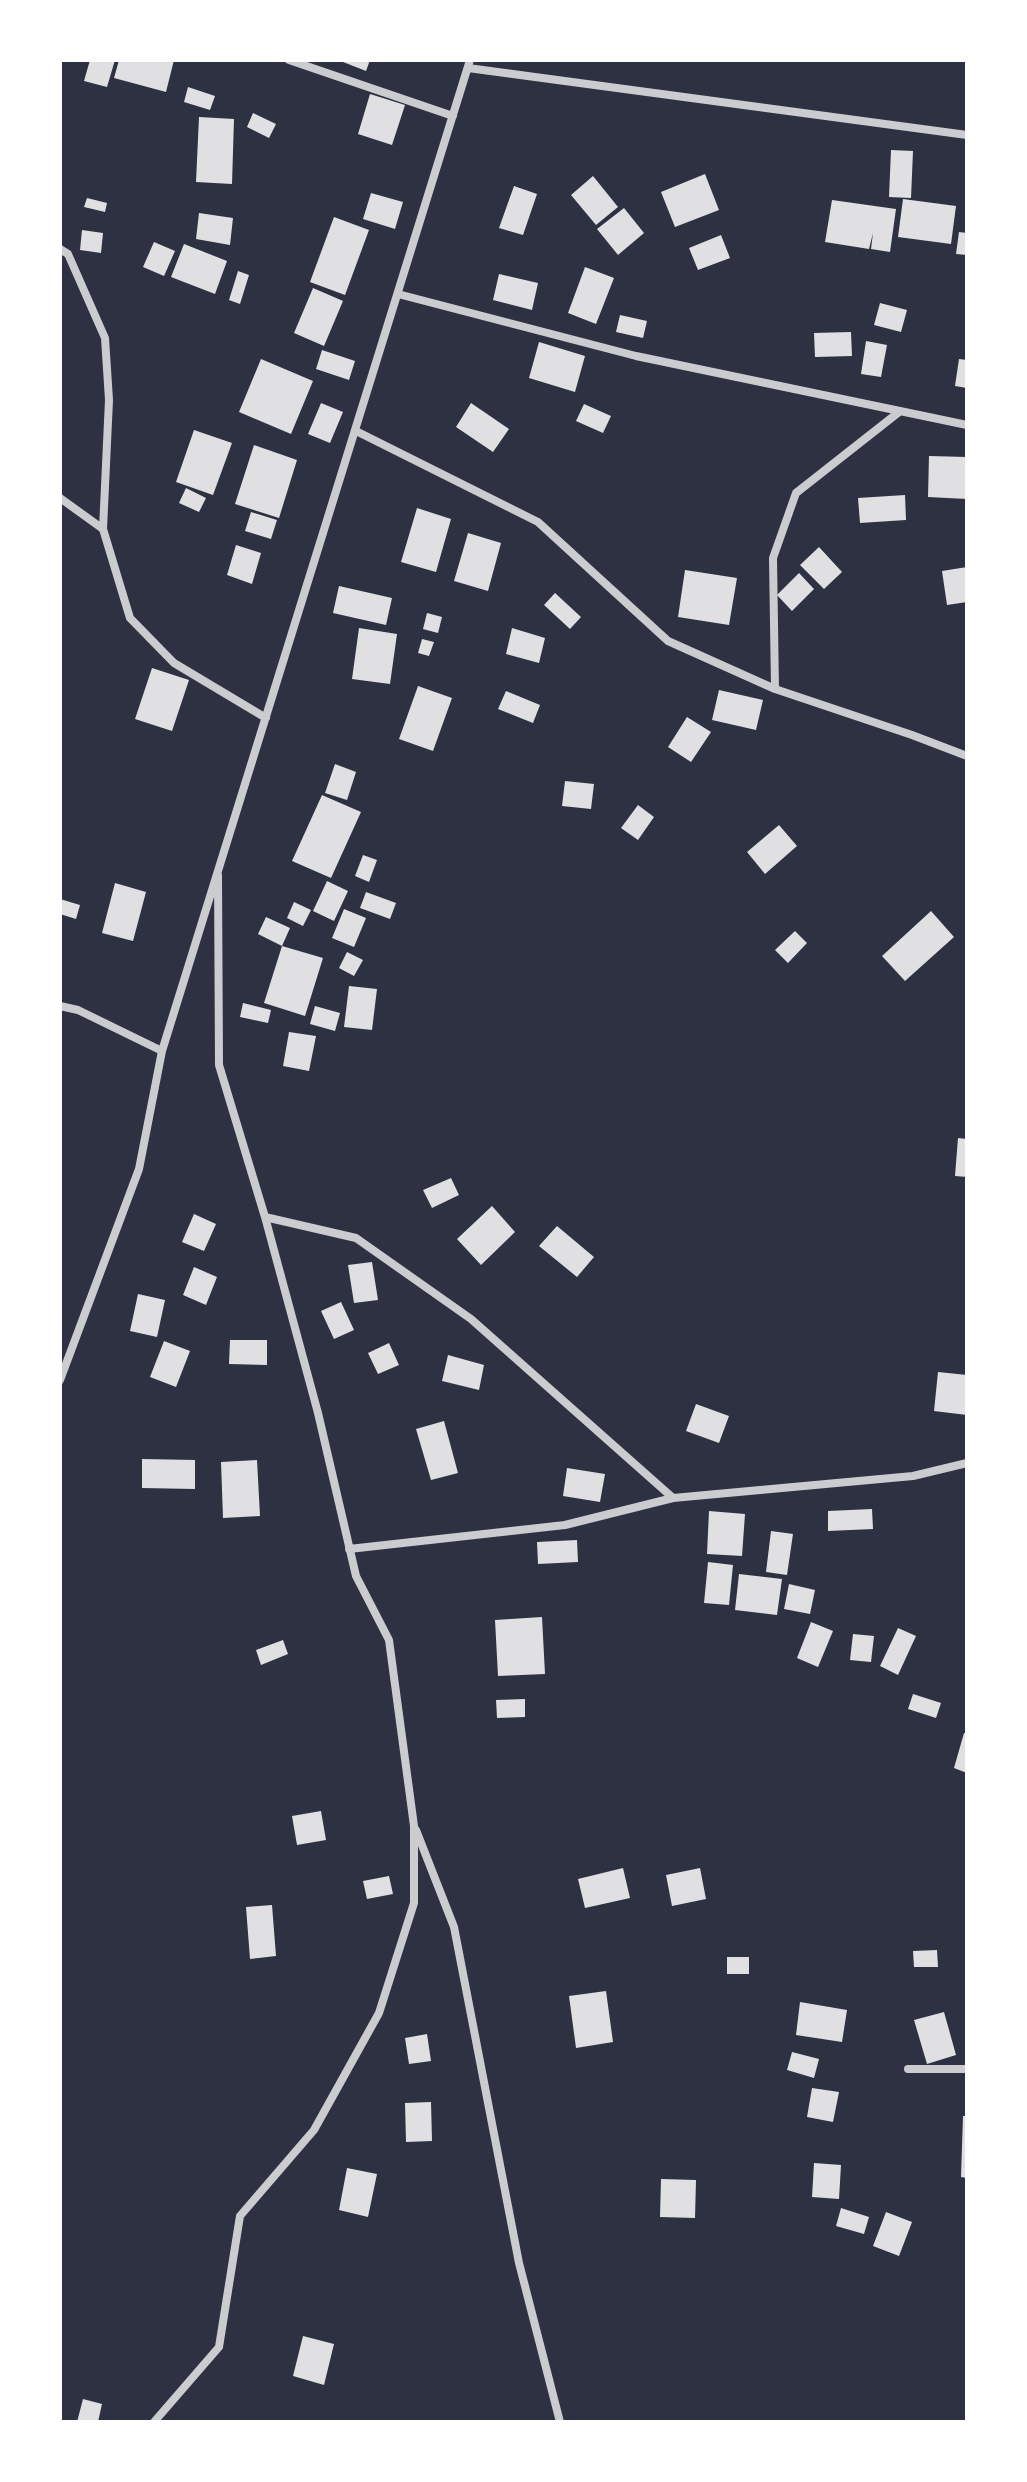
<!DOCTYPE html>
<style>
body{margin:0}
#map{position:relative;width:1027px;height:2482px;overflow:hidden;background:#2d3142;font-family:Manrope,sans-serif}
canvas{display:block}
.frame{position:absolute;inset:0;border:62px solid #fff;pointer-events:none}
</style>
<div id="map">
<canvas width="1027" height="2482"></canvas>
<div class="frame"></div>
</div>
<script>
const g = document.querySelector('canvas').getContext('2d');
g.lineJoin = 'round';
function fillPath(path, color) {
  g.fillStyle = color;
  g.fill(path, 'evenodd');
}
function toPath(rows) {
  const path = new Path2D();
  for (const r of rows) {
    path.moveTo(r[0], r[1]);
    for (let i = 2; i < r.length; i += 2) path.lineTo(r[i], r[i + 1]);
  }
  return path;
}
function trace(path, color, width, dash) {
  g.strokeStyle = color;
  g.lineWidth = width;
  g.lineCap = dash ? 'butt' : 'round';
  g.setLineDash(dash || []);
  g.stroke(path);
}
fillPath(toPath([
 [90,60,115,60,107,87,84,81],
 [119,60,174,60,166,92,114,78],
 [338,60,370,60,366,71],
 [188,87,215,96,210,110,184,102],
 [370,94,405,105,392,145,358,134],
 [253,113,276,124,269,138,247,127],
 [199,117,234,119,232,184,196,182],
 [891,150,913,151,911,198,889,197],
 [705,174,719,210,675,227,661,192],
 [593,176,618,207,596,225,571,195],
 [514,186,537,194,523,235,499,228],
 [371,193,403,202,395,229,363,219],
 [87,198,107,203,105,212,84,207],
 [903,199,956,206,951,244,898,237],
 [832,200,896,209,890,252,871,249,873,233,869,249,825,242],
 [624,208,644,233,618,255,597,229],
 [199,213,233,218,230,245,196,239],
 [334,217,369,230,345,295,310,282],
 [82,230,103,233,101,253,80,250],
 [959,232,967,233,967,255,956,254],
 [721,235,730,258,698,270,689,248],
 [154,242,175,251,164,276,143,267],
 [184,244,227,261,215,294,171,277],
 [585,267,614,278,596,324,568,313],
 [238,271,249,275,240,304,229,300],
 [499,274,538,283,532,310,493,300],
 [313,288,343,301,324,346,294,333],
 [880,303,907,310,901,332,874,325],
 [620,315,647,321,643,338,616,332],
 [851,332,852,356,815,357,814,333],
 [866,341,887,345,881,377,861,374],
 [539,342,585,356,575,392,529,378],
 [322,350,355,361,349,380,316,369],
 [261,359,313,381,291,434,239,412],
 [959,359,967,360,967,388,955,386],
 [321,403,343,412,330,443,308,434],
 [471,403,509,429,493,452,456,427],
 [584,404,611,416,603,433,576,421],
 [194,430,232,443,213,495,176,482],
 [254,445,297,460,279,518,235,504],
 [929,456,967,457,967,499,928,497],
 [186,488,206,498,199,512,179,503],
 [905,495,906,520,860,523,858,498],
 [417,508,451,519,436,572,401,562],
 [251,512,277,520,271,539,245,531],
 [468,533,501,543,488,591,454,581],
 [236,545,261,553,252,584,227,575],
 [819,547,842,572,824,589,800,565],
 [967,567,967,602,947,605,942,571],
 [685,570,737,578,729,625,678,617],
 [799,573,814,589,792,611,777,595],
 [339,586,392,598,386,625,333,613],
 [555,593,581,617,570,629,544,605],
 [427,613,442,617,438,633,423,629],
 [359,628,397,634,390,684,352,679],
 [512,628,545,638,539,663,506,654],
 [422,639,434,642,429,656,418,653],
 [152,668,189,680,172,731,135,719],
 [418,686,452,698,433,751,399,739],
 [719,690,763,700,756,730,712,720],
 [506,691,540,705,533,723,498,709],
 [687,717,711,732,691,762,668,747],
 [335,764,356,772,347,800,325,793],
 [565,781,594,784,591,809,562,806],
 [322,795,361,812,331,878,292,861],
 [638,805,654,817,638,840,621,828],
 [779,825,797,846,765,874,747,852],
 [363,855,377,860,369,882,355,876],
 [327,881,348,891,334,921,313,911],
 [115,883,146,892,133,941,102,933],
 [366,892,396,903,390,919,360,908],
 [60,899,80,905,76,919,60,914],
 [294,902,311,910,303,926,287,918],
 [344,909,366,918,354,947,332,938],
 [931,911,954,937,905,981,882,956],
 [266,917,290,928,282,946,258,934],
 [795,931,807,943,788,963,775,950],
 [282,946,323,958,305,1016,264,1003],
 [347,952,363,960,354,976,339,968],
 [349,986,377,989,372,1030,344,1027],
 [243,1003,271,1010,268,1023,240,1017],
 [315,1006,340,1013,335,1031,310,1024],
 [289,1032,316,1036,309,1071,283,1066],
 [958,1138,967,1139,967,1177,955,1176],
 [451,1178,459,1195,432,1208,423,1190],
 [492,1206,515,1232,481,1265,457,1239],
 [194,1214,216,1224,204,1251,182,1242],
 [557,1226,594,1257,577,1277,539,1246],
 [372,1262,378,1300,354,1303,348,1265],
 [194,1267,217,1277,206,1305,183,1295],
 [138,1294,165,1300,157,1337,130,1331],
 [341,1302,354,1330,334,1339,321,1311],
 [230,1340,267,1340,267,1365,229,1364],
 [164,1341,190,1351,176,1387,150,1377],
 [389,1343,399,1365,378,1374,368,1353],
 [448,1355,484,1365,479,1390,442,1381],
 [938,1372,967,1375,967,1415,934,1411],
 [696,1404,729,1416,719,1443,686,1431],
 [444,1421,458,1473,431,1480,416,1429],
 [142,1459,195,1460,195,1489,142,1488],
 [257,1460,260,1516,223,1518,221,1462],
 [567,1468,605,1474,600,1502,563,1496],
 [872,1509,873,1529,828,1531,828,1511],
 [709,1511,745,1514,742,1556,707,1554],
 [771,1531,793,1534,787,1575,766,1572],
 [577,1540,578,1562,538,1564,537,1542],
 [708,1562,733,1565,729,1605,704,1603],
 [739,1574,782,1579,777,1615,735,1610],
 [789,1584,815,1590,810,1614,784,1609],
 [542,1617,545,1674,498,1676,495,1620],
 [811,1622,833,1631,818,1667,797,1658],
 [898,1628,916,1636,898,1675,880,1666],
 [853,1634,874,1636,871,1662,850,1660],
 [283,1640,288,1654,261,1665,256,1650],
 [913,1694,941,1703,936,1718,908,1709],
 [525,1699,525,1717,497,1718,496,1700],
 [964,1733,967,1734,967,1773,954,1768],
 [321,1811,326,1840,297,1845,292,1816],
 [623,1868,630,1898,585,1908,578,1879],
 [700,1868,706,1899,672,1906,666,1875],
 [389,1876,393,1894,367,1899,363,1881],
 [272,1905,276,1956,250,1959,246,1907],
 [937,1950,938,1967,914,1967,913,1951],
 [727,1957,749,1957,749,1974,727,1974],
 [606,1991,613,2042,576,2048,569,1996],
 [800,2002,847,2010,842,2042,796,2035],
 [944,2012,956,2055,927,2064,914,2020],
 [427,2034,431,2061,409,2064,405,2038],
 [792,2052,819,2059,814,2078,787,2070],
 [812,2088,839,2092,833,2122,807,2117],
 [431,2102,432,2141,406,2142,405,2103],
 [963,2116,967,2116,967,2178,961,2177],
 [814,2163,841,2165,839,2199,812,2197],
 [347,2168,377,2174,368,2217,339,2210],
 [661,2179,696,2180,695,2218,660,2217],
 [841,2208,869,2217,864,2234,836,2226],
 [886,2212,912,2222,899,2256,873,2246],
 [303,2336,334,2344,324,2385,293,2376],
 [83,2399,102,2404,98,2422,77,2422]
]), '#e0e0e3');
trace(toPath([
 [289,60,453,116],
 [468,68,967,135],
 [60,249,68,254,105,338,109,400,103,529],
 [398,294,636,356,967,425],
 [356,431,538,522,668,641,775,689,912,735,967,756],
 [60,498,103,529,130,618,174,663,266,718],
 [775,689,773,558,796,493,899,412],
 [60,1006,78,1010,162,1051],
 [265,1217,356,1238,471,1319,673,1498],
 [60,1380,139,1169,162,1051,470,60],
 [349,1549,565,1525,673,1498,913,1476,967,1463],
 [416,1830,454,1927,519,2263,560,2422],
 [908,2069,967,2069],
 [154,2422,219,2347,240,2216,314,2130,379,2013,414,1903,414,1826,389,1640,356,1576,318,1413,265,1217,219,1065,218,875]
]), '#caccd0', 8);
</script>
